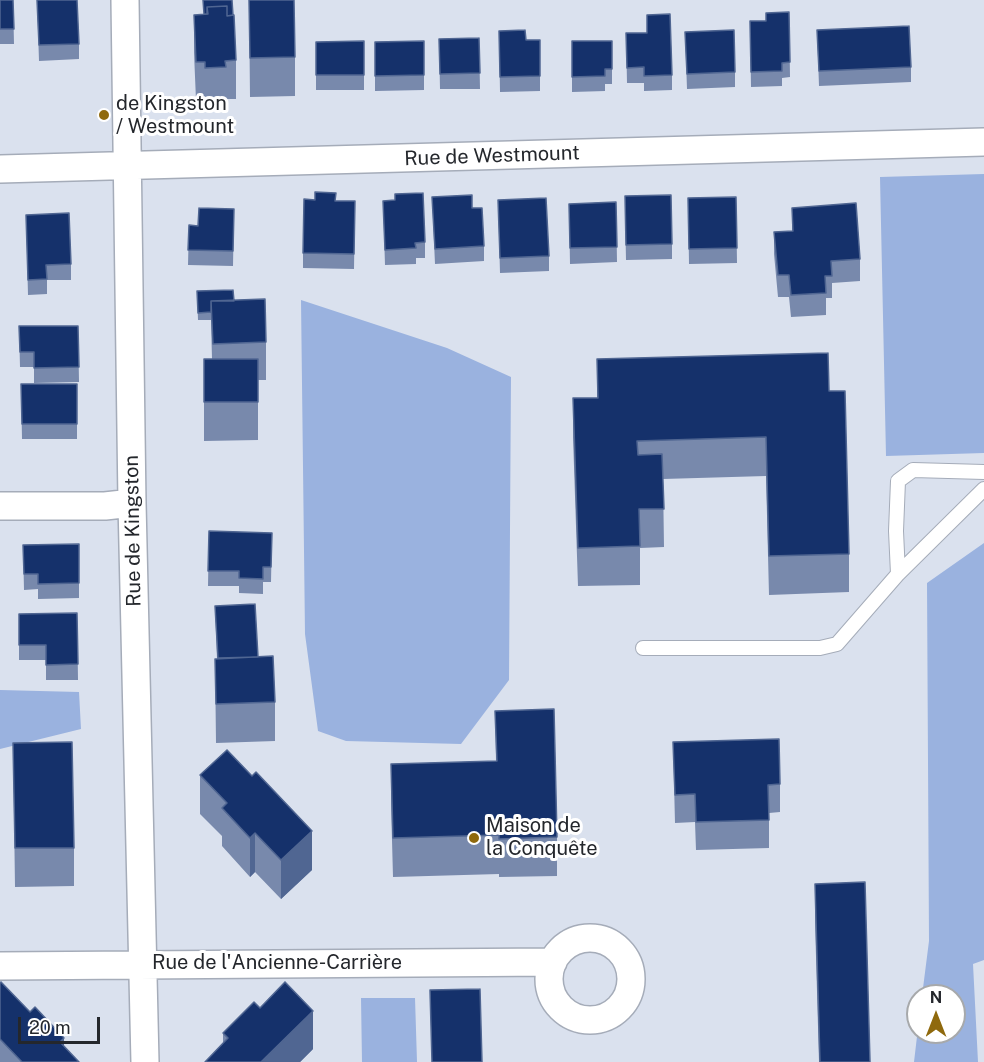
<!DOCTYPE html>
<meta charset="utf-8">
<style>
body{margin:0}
#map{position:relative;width:984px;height:1062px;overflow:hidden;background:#dae1ee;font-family:"Public Sans",sans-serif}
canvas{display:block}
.north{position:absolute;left:906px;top:984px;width:60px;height:60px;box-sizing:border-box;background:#fff;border:2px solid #a7a9ab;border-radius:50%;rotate:0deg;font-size:16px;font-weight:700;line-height:24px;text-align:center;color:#24272c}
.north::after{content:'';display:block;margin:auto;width:21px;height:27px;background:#8f690d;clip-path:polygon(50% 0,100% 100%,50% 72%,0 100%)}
.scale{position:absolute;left:18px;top:1017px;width:82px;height:27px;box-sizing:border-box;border:3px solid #24272c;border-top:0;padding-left:8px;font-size:18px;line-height:21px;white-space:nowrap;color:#24272c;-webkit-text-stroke:4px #fff;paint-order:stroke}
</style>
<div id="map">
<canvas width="984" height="1062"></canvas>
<div class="north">N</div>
<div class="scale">20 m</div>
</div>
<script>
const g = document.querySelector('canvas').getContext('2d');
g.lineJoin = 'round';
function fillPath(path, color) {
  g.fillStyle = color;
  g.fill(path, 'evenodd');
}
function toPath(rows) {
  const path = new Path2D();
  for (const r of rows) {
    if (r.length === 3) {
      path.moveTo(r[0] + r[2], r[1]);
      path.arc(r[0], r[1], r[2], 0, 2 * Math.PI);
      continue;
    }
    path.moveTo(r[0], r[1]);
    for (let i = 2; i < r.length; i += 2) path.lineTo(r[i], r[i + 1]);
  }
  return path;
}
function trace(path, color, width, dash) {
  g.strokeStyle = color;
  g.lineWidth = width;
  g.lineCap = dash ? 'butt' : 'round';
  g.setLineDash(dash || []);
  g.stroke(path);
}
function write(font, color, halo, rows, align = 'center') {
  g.font = font + ' "Public Sans",sans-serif';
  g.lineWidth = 6;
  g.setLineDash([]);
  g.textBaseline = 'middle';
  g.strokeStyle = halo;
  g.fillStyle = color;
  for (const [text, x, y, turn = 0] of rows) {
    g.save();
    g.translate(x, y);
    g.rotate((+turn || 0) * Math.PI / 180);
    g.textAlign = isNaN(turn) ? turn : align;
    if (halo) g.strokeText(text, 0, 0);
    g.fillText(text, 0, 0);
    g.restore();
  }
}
fillPath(toPath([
 [984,174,984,453,886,456,880,177],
 [301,300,447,348,511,377,509,680,461,744,346,741,318,731,305,634],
 [984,543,984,960,973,964,978,1062,914,1062,918,1028,918,1032,954,1032,954,996,922,996,929,941,927,583],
 [0,690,79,692,81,729,0,749],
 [361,998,415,998,417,1062,362,1062]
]), '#9ab2df');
const lane = toPath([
 [898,574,896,531,898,481,913,470,984,472],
 [643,648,820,648,837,644,898,574,984,489]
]);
const street = toPath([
 [125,0,132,503,145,1062],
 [0,169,984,142],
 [0,506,105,506,132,503],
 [590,979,41],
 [0,966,553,962]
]);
trace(lane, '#a5acb9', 16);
trace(street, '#a5acb9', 30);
trace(lane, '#fff', 14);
trace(street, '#fff', 27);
fillPath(toPath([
 [0,0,13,0,14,44,0,44],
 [37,0,79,44,79,59,39,61],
 [249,0,295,57,295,96,250,97],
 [789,12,790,77,782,78,782,86,751,87,750,21,766,21],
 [194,15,236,60,236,99,226,99,226,106,205,106,205,100,196,100,194,53],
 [647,15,672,75,672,90,644,91,644,83,627,83,626,33,647,33],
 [817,30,911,67,911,82,819,86],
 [499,31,526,40,540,40,540,91,500,92],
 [685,32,735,72,735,87,687,89],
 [479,38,480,89,440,89,439,39],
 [364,41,364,90,316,90,316,42],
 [424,41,424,90,375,91,375,42],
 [572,41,612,41,612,84,605,84,605,91,572,92],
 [432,197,472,208,484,246,484,261,435,264],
 [736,197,737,263,689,264,688,198],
 [498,200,549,256,549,271,500,273],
 [336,201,355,201,354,269,303,268,303,253],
 [383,201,425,242,425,258,416,258,416,264,385,265],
 [616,202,617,262,570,264,569,204],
 [792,208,860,259,860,281,832,283,832,298,826,298,826,315,791,317,789,297,778,297,774,254,774,232,792,231],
 [234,209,233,266,188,265,189,225,198,226],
 [625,211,672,244,672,259,626,260],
 [26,215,71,264,71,280,47,280,47,294,28,295],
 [197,291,234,301,266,342,266,380,258,380,258,440,204,441,204,359,212,359,211,320,198,320],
 [19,326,78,326,79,382,34,383,34,367,20,367],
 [597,359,829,391,849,554,849,592,769,595,766,476,663,479,664,547,640,548,640,585,578,586,573,437,573,398,597,398],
 [21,384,77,384,77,439,22,439],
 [209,531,272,533,271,582,263,582,263,594,239,593,239,586,208,586],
 [79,544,79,598,38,599,38,589,24,590,23,545],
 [215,606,258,657,275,702,275,741,216,743,215,659,217,659],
 [77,613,78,680,46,680,46,660,19,660,19,614],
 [495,711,557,837,557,876,499,877,499,874,393,877,391,803,391,764,496,761],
 [673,742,780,784,780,812,769,813,769,848,696,850,695,822,675,823],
 [13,743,74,848,74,886,15,887],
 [200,775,312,870,281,899,255,872,250,877,222,846,222,836,200,814],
 [815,884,870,1062,819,1062,815,922],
 [0,983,79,1062,0,1062],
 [260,1008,313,1049,300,1062,205,1062,223,1044,223,1033]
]), '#7889ac');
fillPath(toPath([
 [312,831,312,870,281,899,281,860],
 [255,833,255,872,250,877,250,838],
 [313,1011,313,1049,300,1062,261,1062],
 [64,1038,64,1062,60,1042]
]), '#506692');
const building = toPath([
 [0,0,13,0,14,29,0,29,0,0],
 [37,0,77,0,79,44,39,45,37,0],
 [203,0,232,0,233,15,227,16,227,6,207,7,207,14,204,14,203,0],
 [249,0,294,0,295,57,250,58,249,0],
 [227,6,227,16,234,15,236,60,225,61,226,67,205,68,205,62,196,62,194,15,208,14,207,7,227,6],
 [789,12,790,62,782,63,782,71,751,72,750,21,766,21,766,13,789,12],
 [670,14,672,75,644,76,644,67,627,68,626,33,647,33,647,15,670,14],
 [909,26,911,67,819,71,817,30,909,26],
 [525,30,526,40,540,40,540,76,500,77,499,31,525,30],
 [734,30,735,72,687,74,685,32,734,30],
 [479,38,480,73,440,74,439,39,479,38],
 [364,41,364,75,316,75,316,42,364,41],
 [424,41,424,75,375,76,375,42,424,41],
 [572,41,612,41,612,69,605,69,605,76,572,77,572,41],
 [315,192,336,193,335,201,355,201,354,254,303,253,304,199,315,200,315,192],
 [423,193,425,242,415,243,416,248,385,250,383,201,395,200,395,194,423,193],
 [472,195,472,208,482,208,484,246,435,249,432,197,472,195],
 [671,195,672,244,626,245,625,196,671,195],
 [736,197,737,248,689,249,688,198,736,197],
 [546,198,549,256,500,258,498,200,546,198],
 [616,202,617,247,570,248,569,204,616,202],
 [856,203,860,259,831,261,832,276,825,276,826,293,791,295,789,275,778,275,774,232,793,231,792,208,856,203],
 [199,208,234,209,233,251,188,250,189,225,198,226,199,208],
 [69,213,71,264,46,265,47,279,28,280,26,215,69,213],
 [233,290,234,301,211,301,211,312,198,313,197,291,233,290],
 [265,299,266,342,213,344,211,301,265,299],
 [19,326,78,326,79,367,34,368,34,352,20,352,19,326],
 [828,353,829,391,845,391,849,554,769,556,766,437,637,441,638,455,662,454,664,509,639,509,640,546,578,548,573,398,598,398,597,359,828,353],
 [204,359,258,359,258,402,204,402,204,359],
 [21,384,77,384,77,424,22,424,21,384],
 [209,531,272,533,271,567,263,567,263,579,239,578,239,571,208,571,209,531],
 [79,544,79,583,38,584,38,574,24,574,23,545,79,544],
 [255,604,258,657,218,658,215,606,255,604],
 [77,613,78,664,46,665,46,645,19,645,19,614,77,613],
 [273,656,275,702,216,704,215,659,273,656],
 [554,709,557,837,499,839,499,835,393,838,391,764,497,761,495,711,554,709],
 [779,739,780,784,768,785,769,820,696,822,695,794,675,795,673,742,779,739],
 [72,742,74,848,15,848,13,743,72,742],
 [227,750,252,776,256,772,312,831,281,860,255,833,250,838,222,808,227,803,200,775,227,750],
 [865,882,870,1062,820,1062,815,884,865,882],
 [1,982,30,1012,35,1007,64,1038,60,1042,79,1062,22,1062,0,1039,0,983,1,982],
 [285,982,313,1011,261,1062,205,1062,228,1038,223,1033,254,1002,260,1008,285,982],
 [480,989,482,1062,432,1062,430,990,480,989]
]);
fillPath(building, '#15316b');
trace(building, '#506692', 1.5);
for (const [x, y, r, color] of [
 [104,115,6,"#8f690d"],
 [474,838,6,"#8f690d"]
]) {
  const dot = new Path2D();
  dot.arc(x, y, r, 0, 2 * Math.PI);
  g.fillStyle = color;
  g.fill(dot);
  trace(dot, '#fff', 2);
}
write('20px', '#24272c', '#fff', [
 ["de Kingston",116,104],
 ["/ Westmount",116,127],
 ["Maison de",486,826],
 ["la Conquête",486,849]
], 'left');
write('20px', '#24272c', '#fff', [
 ["Rue de Westmount",492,156,-2],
 ["Rue de Kingston",133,531,-91],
 ["Rue de l'Ancienne-Carrière",277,963]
]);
</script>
